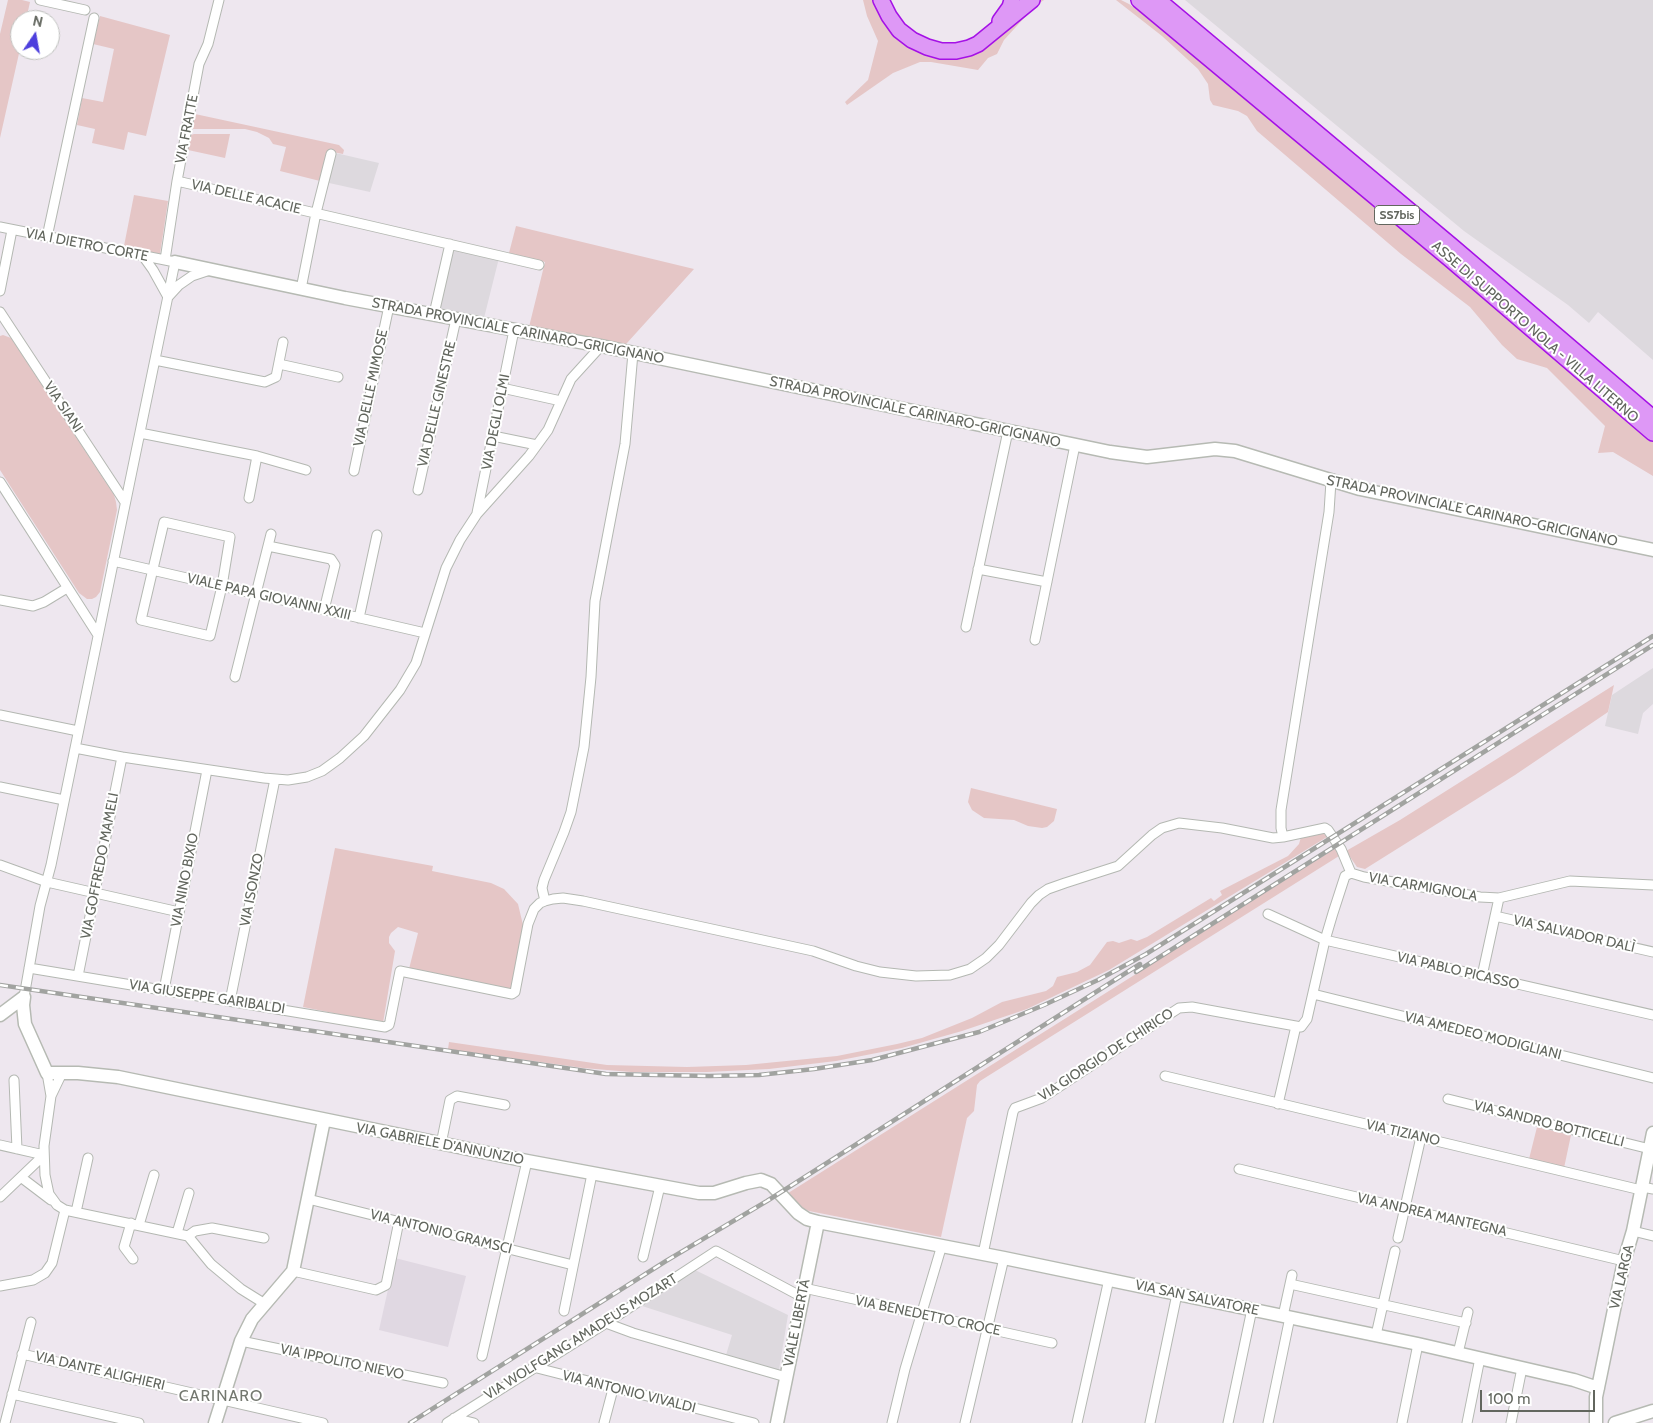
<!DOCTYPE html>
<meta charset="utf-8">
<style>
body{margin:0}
#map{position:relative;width:1653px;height:1423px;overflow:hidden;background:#eee7ef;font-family:Cabin,sans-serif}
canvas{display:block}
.north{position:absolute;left:10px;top:10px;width:50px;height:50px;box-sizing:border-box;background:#fff;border:1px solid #c0c2bf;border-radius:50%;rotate:12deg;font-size:14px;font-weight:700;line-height:20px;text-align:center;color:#62665e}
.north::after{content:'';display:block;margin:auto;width:18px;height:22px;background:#4d3fdd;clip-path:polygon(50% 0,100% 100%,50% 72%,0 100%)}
.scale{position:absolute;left:1480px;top:1390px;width:115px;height:22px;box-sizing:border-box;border:2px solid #62665e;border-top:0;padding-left:6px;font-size:15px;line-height:18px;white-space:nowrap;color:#62665e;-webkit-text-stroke:4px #fff;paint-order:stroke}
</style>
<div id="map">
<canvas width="1653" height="1423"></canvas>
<div class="north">N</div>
<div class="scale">100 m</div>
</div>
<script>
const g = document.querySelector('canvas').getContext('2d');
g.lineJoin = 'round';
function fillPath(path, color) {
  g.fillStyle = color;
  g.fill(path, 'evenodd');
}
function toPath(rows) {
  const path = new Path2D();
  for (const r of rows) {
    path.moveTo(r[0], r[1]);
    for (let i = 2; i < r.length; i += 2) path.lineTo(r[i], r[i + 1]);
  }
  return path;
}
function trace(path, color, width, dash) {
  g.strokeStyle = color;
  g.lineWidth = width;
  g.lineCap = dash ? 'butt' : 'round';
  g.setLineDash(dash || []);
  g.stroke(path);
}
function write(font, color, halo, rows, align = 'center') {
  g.font = font + ' Cabin,sans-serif';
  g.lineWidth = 4;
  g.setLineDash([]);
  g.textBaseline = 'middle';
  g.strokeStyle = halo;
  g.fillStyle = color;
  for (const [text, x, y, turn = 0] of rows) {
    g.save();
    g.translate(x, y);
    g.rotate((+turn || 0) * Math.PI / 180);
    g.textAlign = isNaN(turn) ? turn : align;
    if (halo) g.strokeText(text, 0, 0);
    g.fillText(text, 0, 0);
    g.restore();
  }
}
fillPath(toPath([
 [1185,0,1653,0,1653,360,1598,312,1589,323,1568,305,1464,231],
 [327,151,379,163,370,192,320,181],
 [451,247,499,258,483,322,437,312],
 [1653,668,1653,704,1643,713,1638,734,1605,726,1612,695],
 [695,1270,788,1315,779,1370,726,1355,732,1335,639,1305]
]), '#ddd9de');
fillPath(toPath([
 [395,1258,466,1276,448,1347,379,1330]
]), '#e0d8e2');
fillPath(toPath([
 [8,0,22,0,30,2,26,20,20,20,20,49,0,138,0,34],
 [863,0,874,0,882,20,891,31,946,56,1038,0,1044,0,1035,6,1004,40,997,54,988,58,978,70,931,62,920,62,893,73,847,105,845,102,868,80,878,41,867,16],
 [1116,0,1121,0,1129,4,1144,15,1653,439,1653,476,1613,452,1598,453,1605,426,1547,368,1517,359,1502,345,1470,307,1401,254,1257,131,1247,116,1238,111,1213,105,1210,100,1208,84,1198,69,1162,36],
 [100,16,170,35,146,136,128,132,124,150,92,143,95,129,77,125,82,98,103,102,114,49,93,44],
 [195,114,339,145,344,150,343,154,327,151,320,181,280,171,286,147,273,144,269,138,257,132,245,129,193,129],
 [194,134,230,134,225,158,188,150,191,135],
 [134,195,168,201,160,254,124,246],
 [516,226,694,269,627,343,623,346,529,327,545,262,509,253],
 [3,335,11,338,114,495,116,502,117,510,100,592,96,597,92,599,87,599,79,593,0,470,0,336],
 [1614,685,1608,712,1515,775,1365,869,1357,867,1346,851,1400,820],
 [971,788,1057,809,1054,821,1047,827,1042,828,1028,826,1014,820,984,818,972,810,968,802],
 [1323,833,1327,837,1109,970,1027,1009,962,1031,902,1048,836,1061,769,1069,707,1072,631,1072,583,1068,448,1049,449,1042,607,1065,687,1067,746,1065,837,1056,897,1044,922,1038,972,1018,1002,1002,1046,991,1053,986,1057,977,1077,972,1090,965,1107,942,1113,941,1119,943,1131,939,1137,941,1147,937,1211,898,1214,901,1222,895,1220,891,1288,856,1299,844,1301,837],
 [335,848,433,866,432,871,491,883,504,889,518,904,523,925,511,990,409,969,418,933,398,927,391,933,389,937,389,943,395,951,383,1023,303,1007],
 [1336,848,1339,856,980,1081,977,1085,974,1111,967,1118,941,1237,809,1211,796,1205,785,1195],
 [1537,1127,1571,1135,1564,1168,1529,1159]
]), '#e5c6c6');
const street = toPath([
 [40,0,85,10],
 [177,181,539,265],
 [0,227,175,262,51,865,40,906,24,997],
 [47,237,94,18],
 [143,256,153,270,168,297,179,285,192,276,210,270],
 [165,260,177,181,199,64,208,44,219,0],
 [301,289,316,213,331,154],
 [0,291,12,230],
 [0,312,125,502],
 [434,314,450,244],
 [155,360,265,382,276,377,283,342],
 [279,364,338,377],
 [502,388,561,401],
 [140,433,257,456,306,470],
 [493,436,537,445],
 [354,471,389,306],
 [0,482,98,635],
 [418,490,456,319],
 [249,498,257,456],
 [477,513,514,330],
 [164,522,230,537,222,586,210,636,141,620,164,522],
 [268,546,331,559,335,565,324,610],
 [113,561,425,633],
 [978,569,1047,582],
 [0,600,33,606,44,602,67,588],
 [359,618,377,535],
 [966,627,1008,431],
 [1035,640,1075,445],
 [235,677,271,534],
 [0,715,78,731],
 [75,748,122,757,264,778,288,780,307,777,322,771,340,758,364,736,400,690,416,663,446,568,460,540,477,514,529,456,548,430,571,379,601,346],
 [0,787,64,800],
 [1283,837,1281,828,1281,810,1329,512,1331,481],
 [0,865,47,882,179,912],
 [545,901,542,888,544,880,564,832,571,812,584,747,591,677,595,601,625,444,633,353],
 [1268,914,1325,940,1653,1015],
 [1495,916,1653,952],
 [29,968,385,1027,389,1025,390,1021,400,971,512,994,515,992,528,924,534,909,540,903,545,901,553,899,563,898,583,901,813,951,856,966,880,972,916,976,950,975,970,969,986,958,999,945,1031,903,1039,895,1048,889,1065,883,1118,866,1152,835,1162,828,1179,823,1222,828,1273,838,1283,837,1325,828,1328,830,1341,849,1351,873,1364,877,1480,897,1499,898,1570,881,1653,885],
 [78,976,122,757],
 [1482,976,1499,898],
 [164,990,207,770],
 [1313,994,1653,1078],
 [230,1001,275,779],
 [47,1073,51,1096,44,1146,45,1175,49,1194,57,1205,65,1210,188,1236],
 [1165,1076,1641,1190],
 [14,1080,17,1149],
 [51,1096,62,1073],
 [1448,1099,1650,1149],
 [1278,1104,1296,1026],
 [441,1144,450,1100,457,1096,505,1105],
 [0,1145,44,1155],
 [1239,1169,1624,1261],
 [22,1178,51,1200],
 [1642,1187,1653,1189],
 [0,1197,44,1155],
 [308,1199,573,1265],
 [76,1212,88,1158],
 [131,1223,124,1247,133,1259],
 [139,1225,154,1175],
 [1633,1231,1653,1236],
 [177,1233,189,1193],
 [188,1236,211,1264,241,1289,265,1304],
 [188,1236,195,1231,212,1228,264,1238],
 [1398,1238,1421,1137],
 [983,1254,1013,1112,1015,1108,1042,1098,1179,1008,1192,1007,1301,1027,1307,1019,1325,940,1333,913,1345,876,1351,873],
 [643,1257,660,1186],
 [293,1271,376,1290,386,1285,399,1221],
 [1290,1284,1466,1323],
 [0,1286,33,1280,45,1273,52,1263,65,1210],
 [804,1288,1052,1343],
 [564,1311,592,1174],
 [1283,1316,1292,1275],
 [606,1323,633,1333,786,1377],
 [1376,1335,1395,1251],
 [241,1341,443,1383],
 [1458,1353,1468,1312],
 [22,1354,323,1423],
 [482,1356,527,1161],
 [533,1367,754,1423],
 [12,1394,139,1423],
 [454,1418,474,1423],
 [5,1423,31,1322],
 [447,1423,606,1323,716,1251,802,1297],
 [604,1423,613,1389],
 [892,1423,905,1369,942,1245],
 [965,1423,1004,1258],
 [1077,1423,1109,1279],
 [1150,1423,1177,1294],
 [1228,1423,1252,1309],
 [1268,1423,1290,1317],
 [1402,1423,1418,1344],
 [1467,1423,1480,1358],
 [1511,1423,1522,1368]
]);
const secondary = toPath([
 [175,262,345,298,601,346,1110,452,1147,457,1215,449,1235,451,1360,489,1653,550],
 [24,997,23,1005,25,1024,47,1073,78,1073,118,1077,527,1161,699,1193,714,1193,746,1183,761,1180,771,1184,798,1213,807,1219,818,1222,1004,1258,1418,1344,1574,1380,1598,1388],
 [0,1015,24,997],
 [215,1423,241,1341,252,1319,293,1271,324,1120],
 [777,1423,818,1222],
 [1596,1423,1596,1397,1600,1378,1624,1261,1633,1231,1653,1133],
 [1615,1423,1653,1411]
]);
const highway = toPath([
 [881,0,889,16,899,30,912,40,927,47,941,51,956,51,969,48,978,44,1032,0],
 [1139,0,1450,259,1653,433],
 [1158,0,1454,248,1653,418],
 [1000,21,1010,7,1012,0]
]);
trace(street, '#b4b8b2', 11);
trace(secondary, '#b6bab3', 15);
trace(highway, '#a511e6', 18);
trace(street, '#fff', 9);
trace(secondary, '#fff', 12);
trace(highway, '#de98f6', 15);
const rail = toPath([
 [1136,972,1653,645],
 [0,985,606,1074,709,1076,759,1075,814,1069,872,1060,979,1032,1044,1005,1098,980,1146,954,1653,636],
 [410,1423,666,1261,767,1201,1140,964]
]);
trace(rail, '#a1a3a0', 4.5);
trace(rail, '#fff', 2.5, [8]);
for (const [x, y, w] of [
 [1397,215,45]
]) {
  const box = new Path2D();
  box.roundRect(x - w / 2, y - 9.5, w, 19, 4);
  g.fillStyle = '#fff';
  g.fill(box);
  trace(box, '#62665e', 1);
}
write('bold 12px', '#62665e', null, [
 ["SS7bis",1397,215]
]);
write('14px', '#62665e', '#fff', [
 ["VIA FRATTE",187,129,-79],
 ["VIA DELLE ACACIE",246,197,13],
 ["VIA I DIETRO CORTE",87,245,11],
 ["STRADA PROVINCIALE CARINARO-GRICIGNANO",518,331,11],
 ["ASSE DI SUPPORTO NOLA - VILLA LITERNO",1535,332,41],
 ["VIA DELLE MIMOSE",371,388,-78],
 ["VIA DELLE GINESTRE",437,404,-77],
 ["VIA SIANI",63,407,56],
 ["STRADA PROVINCIALE CARINARO-GRICIGNANO",915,412,12],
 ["VIA DEGLI OLMI",496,422,-79],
 ["STRADA PROVINCIALE CARINARO-GRICIGNANO",1472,511,12],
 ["VIALE PAPA GIOVANNI XXIII",269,597,13],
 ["VIA GOFFREDO MAMELI",100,866,-79],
 ["VIA NINO BIXIO",185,880,-79],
 ["VIA CARMIGNOLA",1423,887,10],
 ["VIA ISONZO",252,890,-79],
 ["VIA SALVADOR DALÌ",1574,934,13],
 ["VIA PABLO PICASSO",1458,971,13],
 ["VIA GIUSEPPE GARIBALDI",207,997,9],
 ["VIA AMEDEO MODIGLIANI",1483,1036,14],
 ["VIA GIORGIO DE CHIRICO",1106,1055,-33],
 ["VIA SANDRO BOTTICELLI",1549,1124,14],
 ["VIA TIZIANO",1403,1133,13],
 ["VIA GABRIELE D'ANNUNZIO",440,1144,11],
 ["VIA ANDREA MANTEGNA",1432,1215,13],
 ["VIA ANTONIO GRAMSCI",441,1232,14],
 ["VIA LARGA",1622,1277,-77],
 ["VIA SAN SALVATORE",1197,1298,12],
 ["VIA BENEDETTO CROCE",928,1316,12],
 ["VIALE LIBERTÀ",797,1323,-79],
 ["VIA WOLFGANG AMADEUS MOZART",581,1337,-32],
 ["VIA IPPOLITO NIEVO",342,1362,12],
 ["VIA DANTE ALIGHIERI",100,1371,13],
 ["VIA ANTONIO VIVALDI",629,1392,14]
]);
g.letterSpacing = '1px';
write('16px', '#747870', '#fff', [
 ["CARINARO",221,1396]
]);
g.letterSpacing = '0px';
</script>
